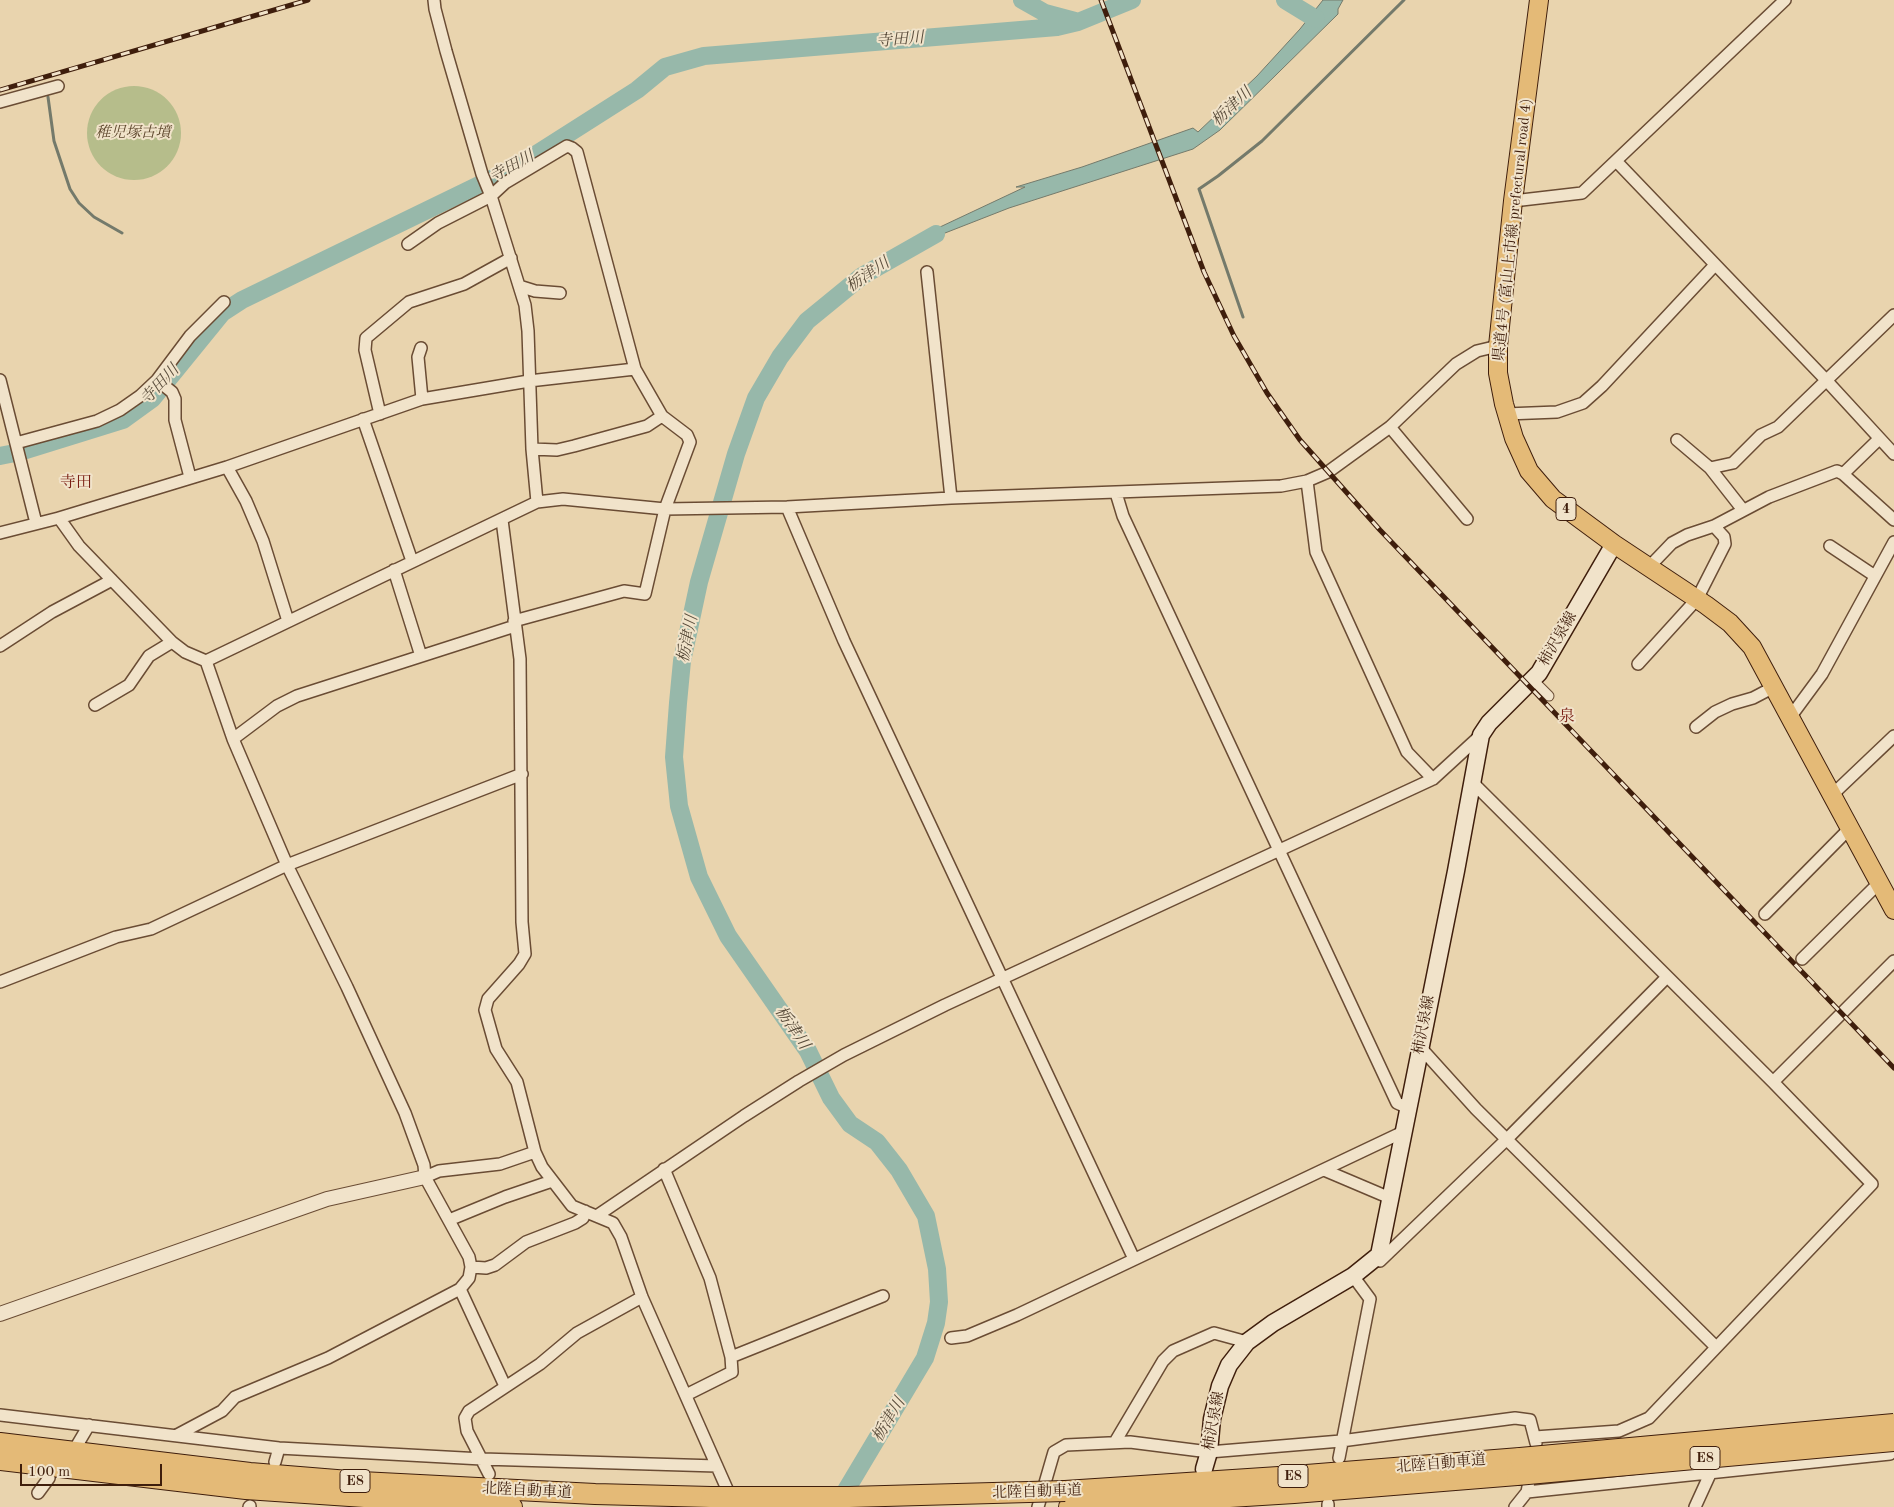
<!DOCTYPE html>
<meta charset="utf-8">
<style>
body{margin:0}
#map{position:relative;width:1894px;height:1507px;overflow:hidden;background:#e9d4ae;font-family:"Old Standard TT",serif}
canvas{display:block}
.scale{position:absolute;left:20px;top:1464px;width:142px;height:22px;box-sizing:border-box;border:2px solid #3f1e0c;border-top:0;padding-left:6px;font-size:15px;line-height:18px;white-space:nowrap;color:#3f1e0c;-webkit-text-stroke:4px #f1e3ca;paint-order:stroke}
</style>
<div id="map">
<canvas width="1894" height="1507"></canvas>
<div class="scale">100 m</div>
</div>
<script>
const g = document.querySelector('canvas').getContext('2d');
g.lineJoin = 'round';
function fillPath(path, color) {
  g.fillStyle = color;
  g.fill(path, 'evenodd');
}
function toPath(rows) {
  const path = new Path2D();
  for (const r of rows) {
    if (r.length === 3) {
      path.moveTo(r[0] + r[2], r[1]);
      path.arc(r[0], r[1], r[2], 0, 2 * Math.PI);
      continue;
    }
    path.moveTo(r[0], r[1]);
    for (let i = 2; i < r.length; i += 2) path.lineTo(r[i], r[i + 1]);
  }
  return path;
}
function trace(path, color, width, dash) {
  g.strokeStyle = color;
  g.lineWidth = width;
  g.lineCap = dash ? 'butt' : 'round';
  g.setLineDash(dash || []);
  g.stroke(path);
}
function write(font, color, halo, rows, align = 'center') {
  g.font = font + ' "Old Standard TT","Noto Serif JP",serif';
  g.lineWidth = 4;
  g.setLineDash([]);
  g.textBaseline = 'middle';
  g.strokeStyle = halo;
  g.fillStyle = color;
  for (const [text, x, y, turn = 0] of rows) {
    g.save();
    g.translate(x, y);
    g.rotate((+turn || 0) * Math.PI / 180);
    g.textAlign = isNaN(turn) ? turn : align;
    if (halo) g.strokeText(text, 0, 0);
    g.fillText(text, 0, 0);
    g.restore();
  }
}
fillPath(toPath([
 [134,133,47]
]), '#b6bd8b');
const water = toPath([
 [1323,0,1343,0,1338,9,1338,14,1220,130,1193,149,1009,208,899,251,923,235,1025,187,1016,187,1082,167,1193,128,1198,132,1257,76,1300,29,1323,0]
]);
fillPath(water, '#97b8aa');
trace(water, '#747a6b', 1);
trace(toPath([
 [48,97,54,141,70,189,79,203,94,217,122,233],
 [1243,317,1199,189,1218,176,1262,141,1404,0]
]), '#747a6b', 3);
trace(toPath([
 [1022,0,1045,13,1075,21],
 [1285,0,1316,19],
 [0,456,20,452,123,420,152,399,222,313,242,300,516,167,637,90,665,67,704,56,1057,27,1078,22,1132,0],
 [836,1507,925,1358,936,1323,939,1302,937,1269,926,1216,899,1170,877,1142,850,1124,831,1098,808,1051,728,936,699,877,679,806,674,757,678,703,682,661,699,582,736,454,756,398,780,357,807,321,862,276,936,234]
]), '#97b8aa', 18);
const pedestrian = toPath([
 [1533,680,1549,696]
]);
const minor = toPath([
 [434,0,435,9,446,51,482,174,491,196,525,305,528,331,532,449,537,502],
 [0,102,58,86],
 [1616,161,1826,380,1894,454],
 [1513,201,1582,193,1785,0],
 [408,244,438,223,491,196,505,183,567,146,572,148,577,152,635,369,662,416,687,435,690,442,665,509,645,594,624,591,514,621],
 [927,272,951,498],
 [519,286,535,291,560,293],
 [421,348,418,357,422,399],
 [0,380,36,523],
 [380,414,365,350,366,338,409,302,464,284,511,258],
 [1506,414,1557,412,1583,403,1602,386,1714,266],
 [363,419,412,561],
 [1390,427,1467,519],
 [1677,440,1710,468,1743,510],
 [16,443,97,421,120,410,140,396,157,380],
 [532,449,557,450,574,446,647,426,662,416],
 [227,467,246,501,263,541,288,621],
 [1710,468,1733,463,1761,435,1778,427,1894,315],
 [1843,474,1894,520],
 [190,477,175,420,175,399,172,392,157,380,190,336,224,302],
 [1307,481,1316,552,1407,752,1433,779],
 [1116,493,1123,516,1397,1103,1408,1108],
 [787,507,844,641,1134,1259],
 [59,518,79,546,172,642,185,652,206,661,233,739,287,865,347,987,405,1113,424,1165,425,1177,469,1257,471,1267,469,1278,460,1289,328,1358,235,1397,222,1411,177,1435],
 [502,520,520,659,522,922,525,954,519,964,488,999,485,1010,496,1049,517,1082,535,1152,542,1167,572,1206,613,1223,621,1237,642,1297,735,1507],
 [0,533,59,518,227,467,422,399,529,381,635,369],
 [1830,546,1875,576],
 [1649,567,1672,543,1687,535,1714,526,1769,497,1837,471,1843,474,1879,439],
 [394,570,421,656],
 [0,646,52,612,112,580],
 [206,661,537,502,563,499,665,509,787,507,951,498,1281,486,1307,481,1328,472,1390,427,1456,364,1477,351,1498,346],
 [1638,664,1697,599,1725,544,1724,537,1714,526],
 [95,705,129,685,149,656,172,642],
 [1789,714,1794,712,1822,674,1894,542],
 [1696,727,1715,712,1732,704,1753,698,1774,687],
 [233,739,277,706,297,696,515,626],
 [1473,783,1773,1082,1872,1184,1649,1418,1619,1431,1535,1437],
 [1832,795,1894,736],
 [1765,914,1850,828],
 [1802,959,1879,883],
 [0,982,116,937,151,929,287,865,522,774],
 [1420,1047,1476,1109,1716,1347],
 [1773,1082,1894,961],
 [664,1169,710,1278,731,1357,732,1372,686,1395],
 [1324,1170,1390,1198],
 [425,1177,439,1171,500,1164,535,1152],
 [598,1215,744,1116,799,1081,844,1055,945,1005,1433,779,1481,735],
 [449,1220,505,1197,552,1181],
 [1376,1260,1380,1261,1507,1139,1667,977],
 [471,1267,486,1268,495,1265,526,1242,575,1223,583,1218,585,1211],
 [460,1289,505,1386],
 [951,1338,967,1336,1017,1315,1403,1132],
 [731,1357,883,1296],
 [0,1415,279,1448,482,1459,717,1466],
 [1115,1442,1163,1361,1173,1351,1214,1333,1247,1342],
 [76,1447,89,1425],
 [1339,1458,1370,1299,1353,1276],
 [275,1462,279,1448],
 [489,1474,467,1431,465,1418,469,1411,540,1364,577,1333,642,1297],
 [1527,1492,1890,1454],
 [38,1493,49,1478],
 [249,1507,250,1506],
 [1038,1507,1054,1452,1066,1445,1130,1442,1209,1452,1341,1441,1515,1418,1530,1420,1536,1443],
 [1328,1507,1328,1504],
 [1515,1507,1527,1492,1531,1471],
 [1695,1507,1711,1472]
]);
const tertiary = toPath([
 [0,1314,327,1199,425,1177]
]);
const secondary = toPath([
 [1204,1469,1209,1452,1212,1419,1220,1386,1229,1365,1247,1342,1273,1323,1353,1276,1379,1255,1456,871,1481,735,1489,723,1539,673,1614,544]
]);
const primary = toPath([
 [1539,0,1513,201,1498,346,1498,373,1504,404,1514,438,1529,471,1553,499,1614,544,1706,605,1730,623,1752,647,1894,910]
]);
const motorway = toPath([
 [0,1443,250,1473,361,1482,595,1494,711,1497],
 [0,1460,246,1489,512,1507],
 [1065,1491,1294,1476,1520,1458],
 [1069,1507,1294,1493,1517,1475]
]);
trace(pedestrian, '#6a4c34', 11);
trace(minor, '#6a4c34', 14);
trace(tertiary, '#6a4c34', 16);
trace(secondary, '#3f1e0c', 19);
trace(primary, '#3f1e0c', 20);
trace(motorway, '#3f1e0c', 22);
trace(pedestrian, '#f1e3ca', 9);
trace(minor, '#f1e3ca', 11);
trace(tertiary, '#f1e3ca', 14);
trace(secondary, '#f1e3ca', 16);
trace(primary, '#e4ba77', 18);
trace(motorway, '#e4ba77', 20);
const rail = toPath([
 [1101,0,1204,272,1234,336,1267,393,1300,440,1380,530,1894,1068],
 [0,90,308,0]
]);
trace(rail, '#3f1e0c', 5);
trace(rail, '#f1e3ca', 3, [9]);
const motorwayBridge = toPath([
 [1520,1458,1894,1424],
 [1517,1475,1894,1441],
 [711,1497,849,1497,1065,1491]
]);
trace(motorwayBridge, '#3f1e0c', 22, []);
trace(motorwayBridge, '#e4ba77', 20);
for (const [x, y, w] of [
 [1566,509,20],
 [1705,1458,30],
 [1293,1476,30],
 [355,1481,30]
]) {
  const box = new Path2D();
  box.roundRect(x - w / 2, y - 11.5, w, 23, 4);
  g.fillStyle = '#f1e3ca';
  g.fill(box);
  trace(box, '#3f1e0c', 1);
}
write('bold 14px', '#3f1e0c', null, [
 ["4",1566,509],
 ["E8",1705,1458],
 ["E8",1293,1476],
 ["E8",355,1481]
]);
write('italic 15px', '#5d462c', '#f1e3ca', [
 ["稚児塚古墳",133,133]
]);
write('15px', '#3f1e0c', '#f1e3ca', [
 ["県道4号 (富山上市線 prefectural road 4)",1513,230,-84],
 ["柿沢泉線",1558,639,-60],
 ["柿沢泉線",1424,1025,-79],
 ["柿沢泉線",1214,1421,-80],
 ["北陸自動車道",1441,1464,-5],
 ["北陸自動車道",527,1491,3],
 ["北陸自動車道",1037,1492,-2]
]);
write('italic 16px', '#594c3b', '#f1e3ca', [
 ["寺田川",900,40,-5],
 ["栃津川",1232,107,-43],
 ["寺田川",512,167,-29],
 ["栃津川",868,275,-34],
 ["寺田川",160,385,-47],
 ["栃津川",688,639,-79],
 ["栃津川",792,1028,56],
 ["栃津川",889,1420,-59]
]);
write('16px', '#7a1f14', '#f1e3ca', [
 ["寺田",76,483],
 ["泉",1567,717]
]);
</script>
